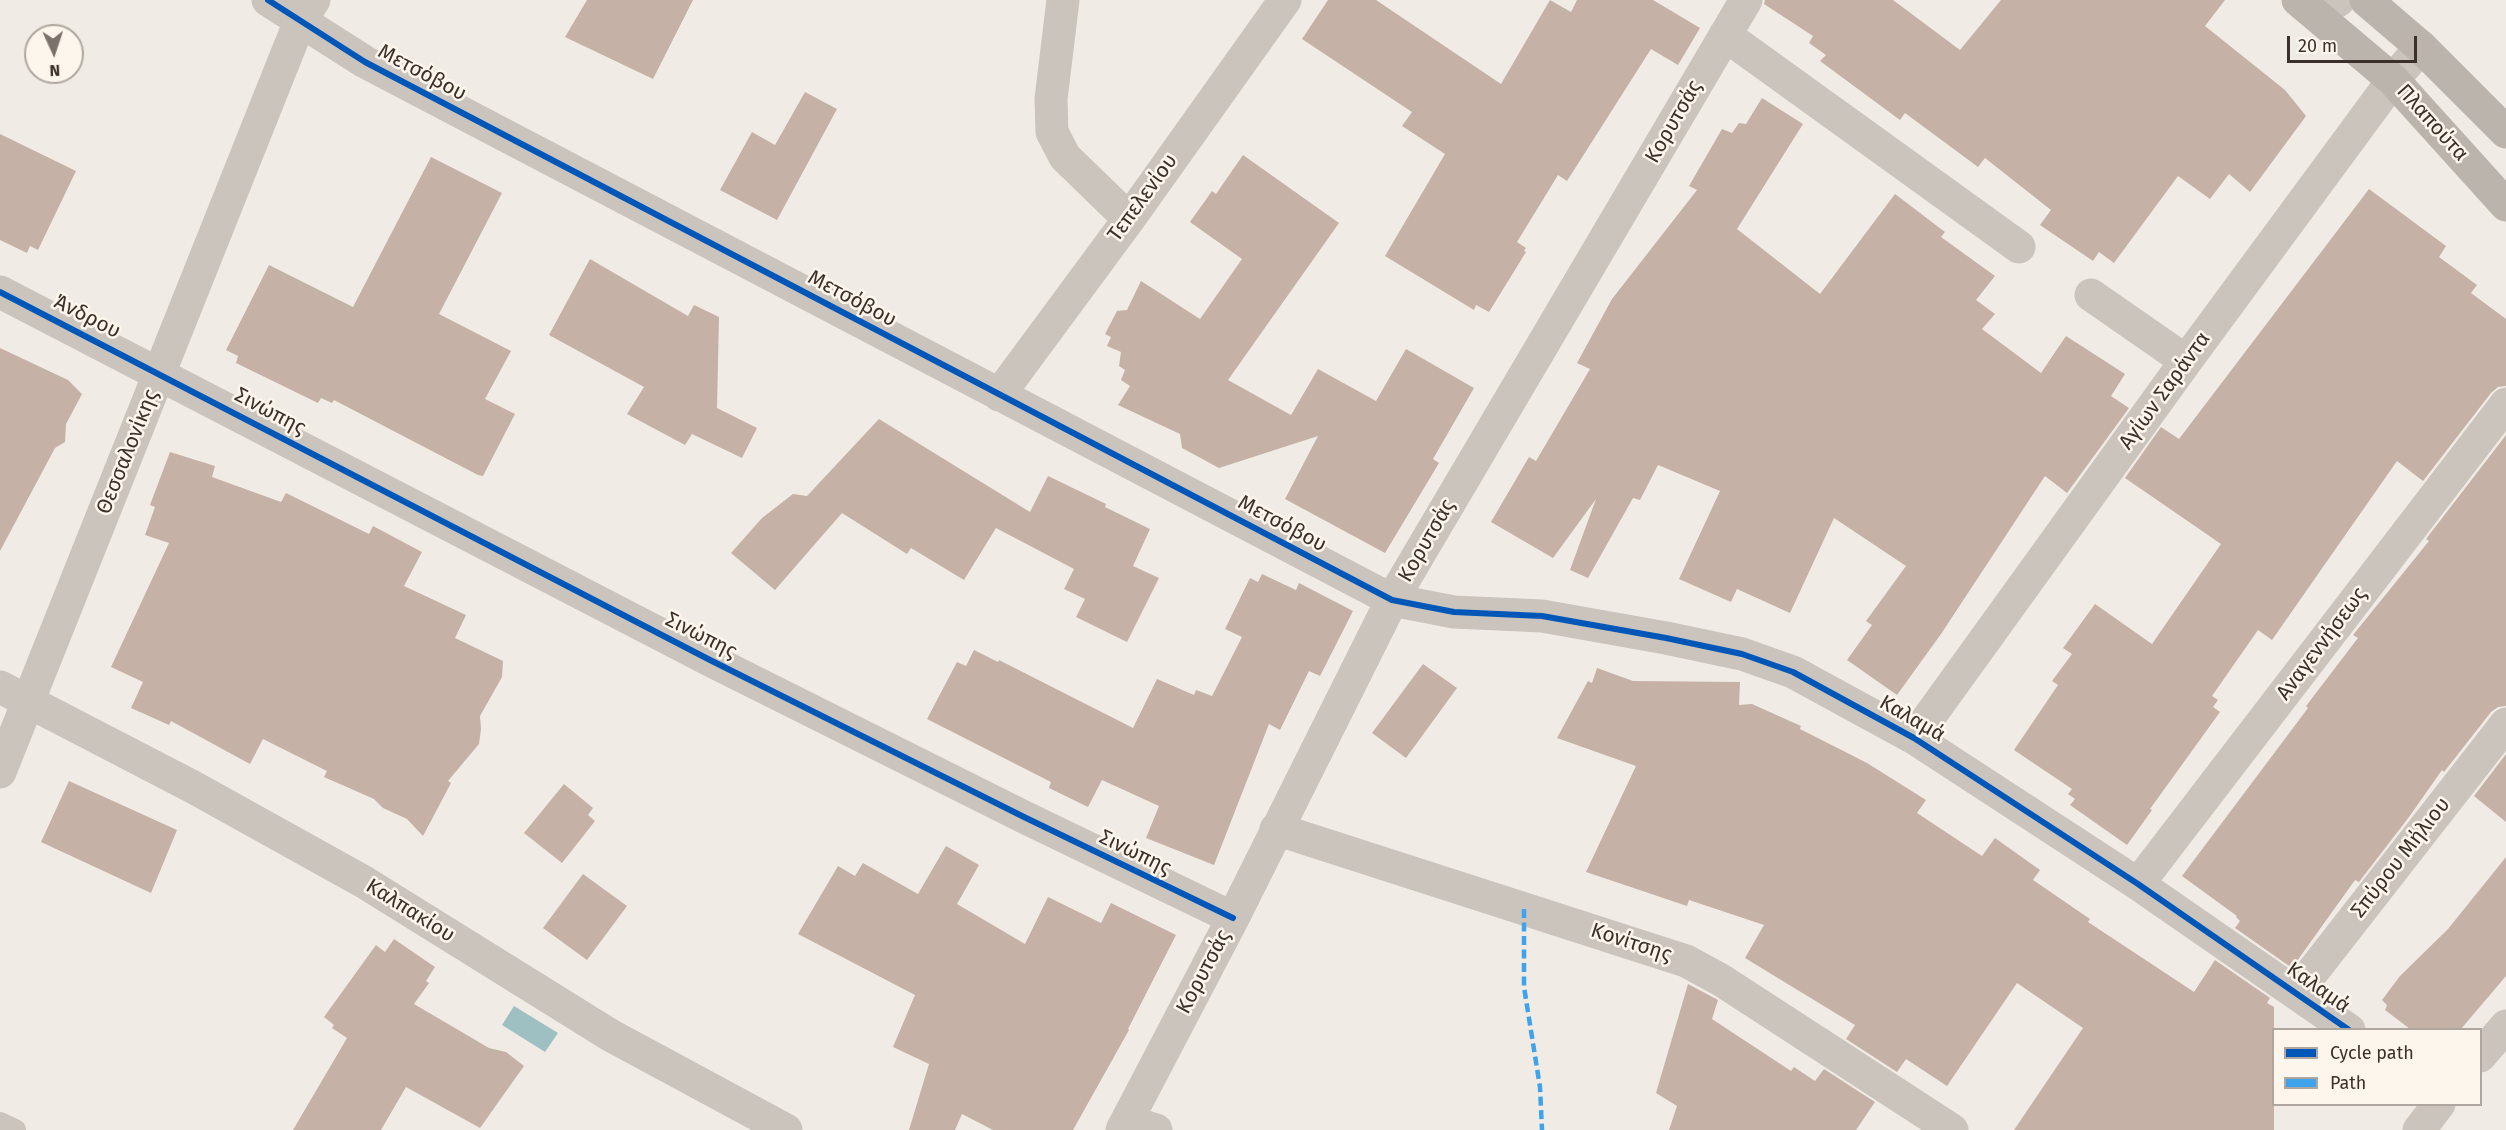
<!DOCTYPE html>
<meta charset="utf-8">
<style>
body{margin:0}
#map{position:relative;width:2506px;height:1130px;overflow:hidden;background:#f0ece5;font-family:"Fira Sans",sans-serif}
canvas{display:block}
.legend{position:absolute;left:2272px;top:1028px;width:210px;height:78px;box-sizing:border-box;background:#fcf6ed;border:2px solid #afa79f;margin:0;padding:8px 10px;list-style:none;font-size:18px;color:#3c312a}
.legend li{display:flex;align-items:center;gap:12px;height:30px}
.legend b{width:30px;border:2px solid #afa79f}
.north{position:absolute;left:24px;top:24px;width:60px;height:60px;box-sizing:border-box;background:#fcf6ed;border:2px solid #afa79f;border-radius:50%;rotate:177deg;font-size:16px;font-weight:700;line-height:24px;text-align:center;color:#3c312a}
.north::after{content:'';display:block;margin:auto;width:21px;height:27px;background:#7b726b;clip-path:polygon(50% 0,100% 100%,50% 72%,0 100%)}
.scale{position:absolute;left:2287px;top:36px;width:130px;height:27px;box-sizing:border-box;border:3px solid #3c312a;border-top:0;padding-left:8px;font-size:18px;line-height:21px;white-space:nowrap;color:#3c312a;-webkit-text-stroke:4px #fcf6ed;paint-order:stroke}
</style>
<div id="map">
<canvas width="2506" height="1130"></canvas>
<ul class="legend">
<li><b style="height:8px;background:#0057b8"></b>Cycle path</li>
<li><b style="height:8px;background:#3fa3eb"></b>Path</li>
</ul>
<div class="north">N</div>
<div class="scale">20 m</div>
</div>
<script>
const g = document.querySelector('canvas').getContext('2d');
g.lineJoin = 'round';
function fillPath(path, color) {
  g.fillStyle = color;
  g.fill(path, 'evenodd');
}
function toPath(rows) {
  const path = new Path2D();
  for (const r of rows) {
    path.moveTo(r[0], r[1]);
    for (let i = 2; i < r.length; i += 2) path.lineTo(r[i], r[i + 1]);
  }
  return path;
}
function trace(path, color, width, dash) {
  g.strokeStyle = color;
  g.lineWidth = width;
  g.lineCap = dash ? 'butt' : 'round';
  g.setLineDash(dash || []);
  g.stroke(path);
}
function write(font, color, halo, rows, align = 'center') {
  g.font = font + ' "Fira Sans",sans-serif';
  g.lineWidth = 5;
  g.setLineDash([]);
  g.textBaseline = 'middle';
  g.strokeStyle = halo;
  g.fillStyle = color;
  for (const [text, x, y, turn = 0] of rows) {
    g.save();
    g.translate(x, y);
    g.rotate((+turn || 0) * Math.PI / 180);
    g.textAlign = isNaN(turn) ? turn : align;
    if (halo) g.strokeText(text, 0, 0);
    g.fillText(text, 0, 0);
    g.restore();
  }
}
fillPath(toPath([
 [514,1006,558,1033,545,1052,502,1025]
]), '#9fc0c3');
fillPath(toPath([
 [587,0,693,0,653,79,565,37],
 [1328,0,1376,0,1501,84,1550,0,1571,12,1577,0,1653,0,1700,28,1678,65,1651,49,1567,181,1558,175,1517,242,1526,248,1524,251,1526,252,1489,312,1476,305,1474,310,1385,256,1445,154,1402,126,1412,112,1302,39],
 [1765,0,1893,0,1960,50,2001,0,2225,0,2205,26,2285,90,2306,116,2250,192,2229,174,2210,199,2178,176,2114,263,2099,252,2093,261,2040,225,2051,210,1985,158,1978,167,1905,113,1900,120,1820,61,1826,55,1809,43,1813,36,1764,4],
 [805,92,837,109,777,220,720,190,752,132,775,145],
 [1762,98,1803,124,1737,229,1820,294,1895,194,1945,232,1941,237,1995,276,1976,300,1995,314,1982,329,2041,373,2066,336,2125,374,2111,396,2129,408,2067,493,2045,476,1941,634,1897,695,1847,660,1872,625,1866,621,1906,566,1834,518,1790,613,1737,589,1731,602,1679,579,1720,491,1658,465,1640,500,1633,498,1588,578,1570,570,1596,499,1553,558,1491,522,1529,457,1536,461,1590,369,1577,363,1612,299,1697,190,1689,186,1722,129,1732,133,1739,123,1746,124],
 [0,134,76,171,38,250,30,246,27,253,0,240],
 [1243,155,1339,223,1228,380,1291,415,1318,369,1376,401,1406,349,1474,388,1433,459,1439,463,1385,553,1285,499,1318,436,1219,468,1182,448,1180,434,1118,405,1130,386,1121,380,1125,370,1119,366,1121,352,1107,346,1111,337,1105,334,1117,311,1127,310,1141,281,1200,319,1242,259,1190,222,1212,191,1216,194],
 [431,157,502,193,439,314,511,351,485,399,515,414,483,476,478,475,334,400,332,403,321,398,318,403,236,363,238,356,226,350,269,265,353,307],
 [2369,189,2446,246,2439,257,2477,285,2471,293,2506,319,2506,386,2498,387,2491,393,2423,481,2397,461,2272,640,2258,630,2212,696,2218,700,2213,707,2220,712,2150,809,2152,810,2127,845,2070,805,2075,799,2068,794,2072,789,2014,750,2058,685,2052,681,2072,654,2063,648,2095,604,2152,644,2221,544,2125,478,2161,427,2179,439],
 [590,259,688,316,694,305,719,317,717,408,757,428,742,458,692,434,685,445,627,414,644,387,549,335],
 [0,348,68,380,82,394,66,424,65,442,55,448,0,551],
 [879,419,1030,512,1048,476,1106,504,1105,507,1150,529,1133,566,1159,578,1127,642,1076,617,1085,599,1064,589,1074,569,996,528,964,580,911,548,907,554,842,513,775,590,731,553,762,518,793,494,807,496],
 [2506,435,2506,706,2498,707,2491,712,2444,772,2442,770,2409,817,2359,882,2355,880,2292,968,2235,928,2240,921,2236,917,2237,916,2182,876,2308,708,2306,706,2358,638,2353,635,2429,541,2426,539],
 [170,452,215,466,212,477,281,502,286,493,369,534,373,526,422,552,404,586,466,615,455,638,503,661,502,677,480,716,481,729,479,744,448,781,451,783,423,836,407,819,383,808,374,799,324,777,327,771,263,739,250,764,171,721,169,725,131,708,143,682,111,667,169,543,145,535,155,507,150,505],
 [1262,574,1296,590,1299,583,1353,611,1320,676,1309,671,1280,730,1269,724,1214,865,1146,838,1159,806,1102,780,1088,807,1049,788,1051,782,927,719,957,662,966,666,974,650,998,662,999,660,1133,728,1157,679,1194,695,1196,690,1212,696,1242,637,1225,629,1250,578,1258,582],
 [1423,664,1457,688,1406,758,1372,733],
 [1597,668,1633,681,1740,682,1739,705,1752,704,1801,726,1800,729,1867,763,1926,800,1917,813,1982,856,1995,838,2040,870,2033,880,2090,919,2088,922,2194,992,2215,960,2270,998,2267,1003,2274,1007,2274,1130,2014,1130,2083,1028,2017,983,1947,1086,1906,1059,1897,1072,1846,1039,1855,1025,1745,958,1764,925,1689,900,1687,906,1586,872,1636,766,1557,738,1588,681,1592,683],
 [2506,754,2506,822,2474,796],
 [69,781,177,830,151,893,41,842],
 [564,784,593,808,588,815,595,821,562,863,524,833],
 [946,846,979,865,957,904,1025,944,1048,897,1101,923,1111,903,1176,935,1128,1029,1129,1030,1073,1130,993,1130,962,1114,955,1130,909,1130,929,1064,893,1047,915,995,798,934,838,866,855,876,863,863,918,894],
 [2506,857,2506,976,2461,1029,2410,1029,2385,1010,2387,1005,2382,1000,2400,976,2448,929],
 [583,874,627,906,587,960,543,928],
 [394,939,435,967,426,981,429,983,414,1004,489,1048,506,1052,524,1066,480,1128,406,1087,381,1130,293,1130,347,1038,332,1028,334,1025,324,1017,376,945,385,952],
 [1688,984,1718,1000,1712,1019,1791,1071,1794,1067,1815,1081,1824,1069,1875,1102,1856,1130,1669,1130,1677,1106,1656,1093]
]), '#c5b1a5');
trace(toPath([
 [0,1123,15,1130]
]), '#cac4bd', 22);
trace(toPath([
 [268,0,365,62,1392,600,1454,612,1542,616,1666,638,1742,654,1793,672,1914,738,2138,884,2349,1030],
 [1063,0,1051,99,1052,132,1065,157,1129,219],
 [2316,15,2339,0],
 [1725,35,2019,247],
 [0,292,710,660,1024,817,1233,918],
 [2091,295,2186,361],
 [999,395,1129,219,1285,0],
 [0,687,193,787,364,882,610,1035,786,1130],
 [1914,738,2186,361,2393,80,2421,47],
 [0,772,300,21,314,0],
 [1276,829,1686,961,1721,980,1952,1130],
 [2138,884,2506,404],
 [2296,993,2506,724],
 [2480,1056,2506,1026],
 [1127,1121,1156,1130],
 [1122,1130,1233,918,1392,600,1746,0],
 [2419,1130,2439,1104]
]), '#cac4bd', 33);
trace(toPath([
 [2298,0,2393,80,2506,205],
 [2366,0,2421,47,2506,132]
]), '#bab4ad', 33);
trace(toPath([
 [1524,909,1524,987,1540,1087,1542,1130]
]), '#3fa3eb', 4.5, [9, 4.5]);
trace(toPath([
 [268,0,365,62,1392,600,1454,612,1542,616,1666,638,1742,654,1793,672,1914,738,2138,884,2349,1030],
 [0,292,710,660,1024,817,1233,918]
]), '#0057b8', 6);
write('21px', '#3c312a', '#fcf6ed', [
 ["Μετσόβου",422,73,28],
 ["Κορυτσάς",1674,122,-60],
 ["Πλαπούτα",2432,123,48],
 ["Τεπελενίου",1143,198,-54],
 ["Μετσόβου",852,299,28],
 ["Άνδρου",87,317,27],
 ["Αγίων Σαράντα",2165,391,-54],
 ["Σινώπης",270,412,28],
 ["Θεσσαλονίκης",128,452,-68],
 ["Μετσόβου",1282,524,28],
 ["Κορυτσάς",1427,541,-60],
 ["Σινώπης",701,636,27],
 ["Αναγεννήσεως",2322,644,-53],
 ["Καλαμά",1912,719,30],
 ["Σινώπης",1135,853,26],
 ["Σπύρου Μήλιου",2401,858,-52],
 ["Καλπακίου",410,911,32],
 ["Κονίτσης",1631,943,18],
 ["Κορυτσάς",1204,972,-62],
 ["Καλαμά",2318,988,35]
]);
</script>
